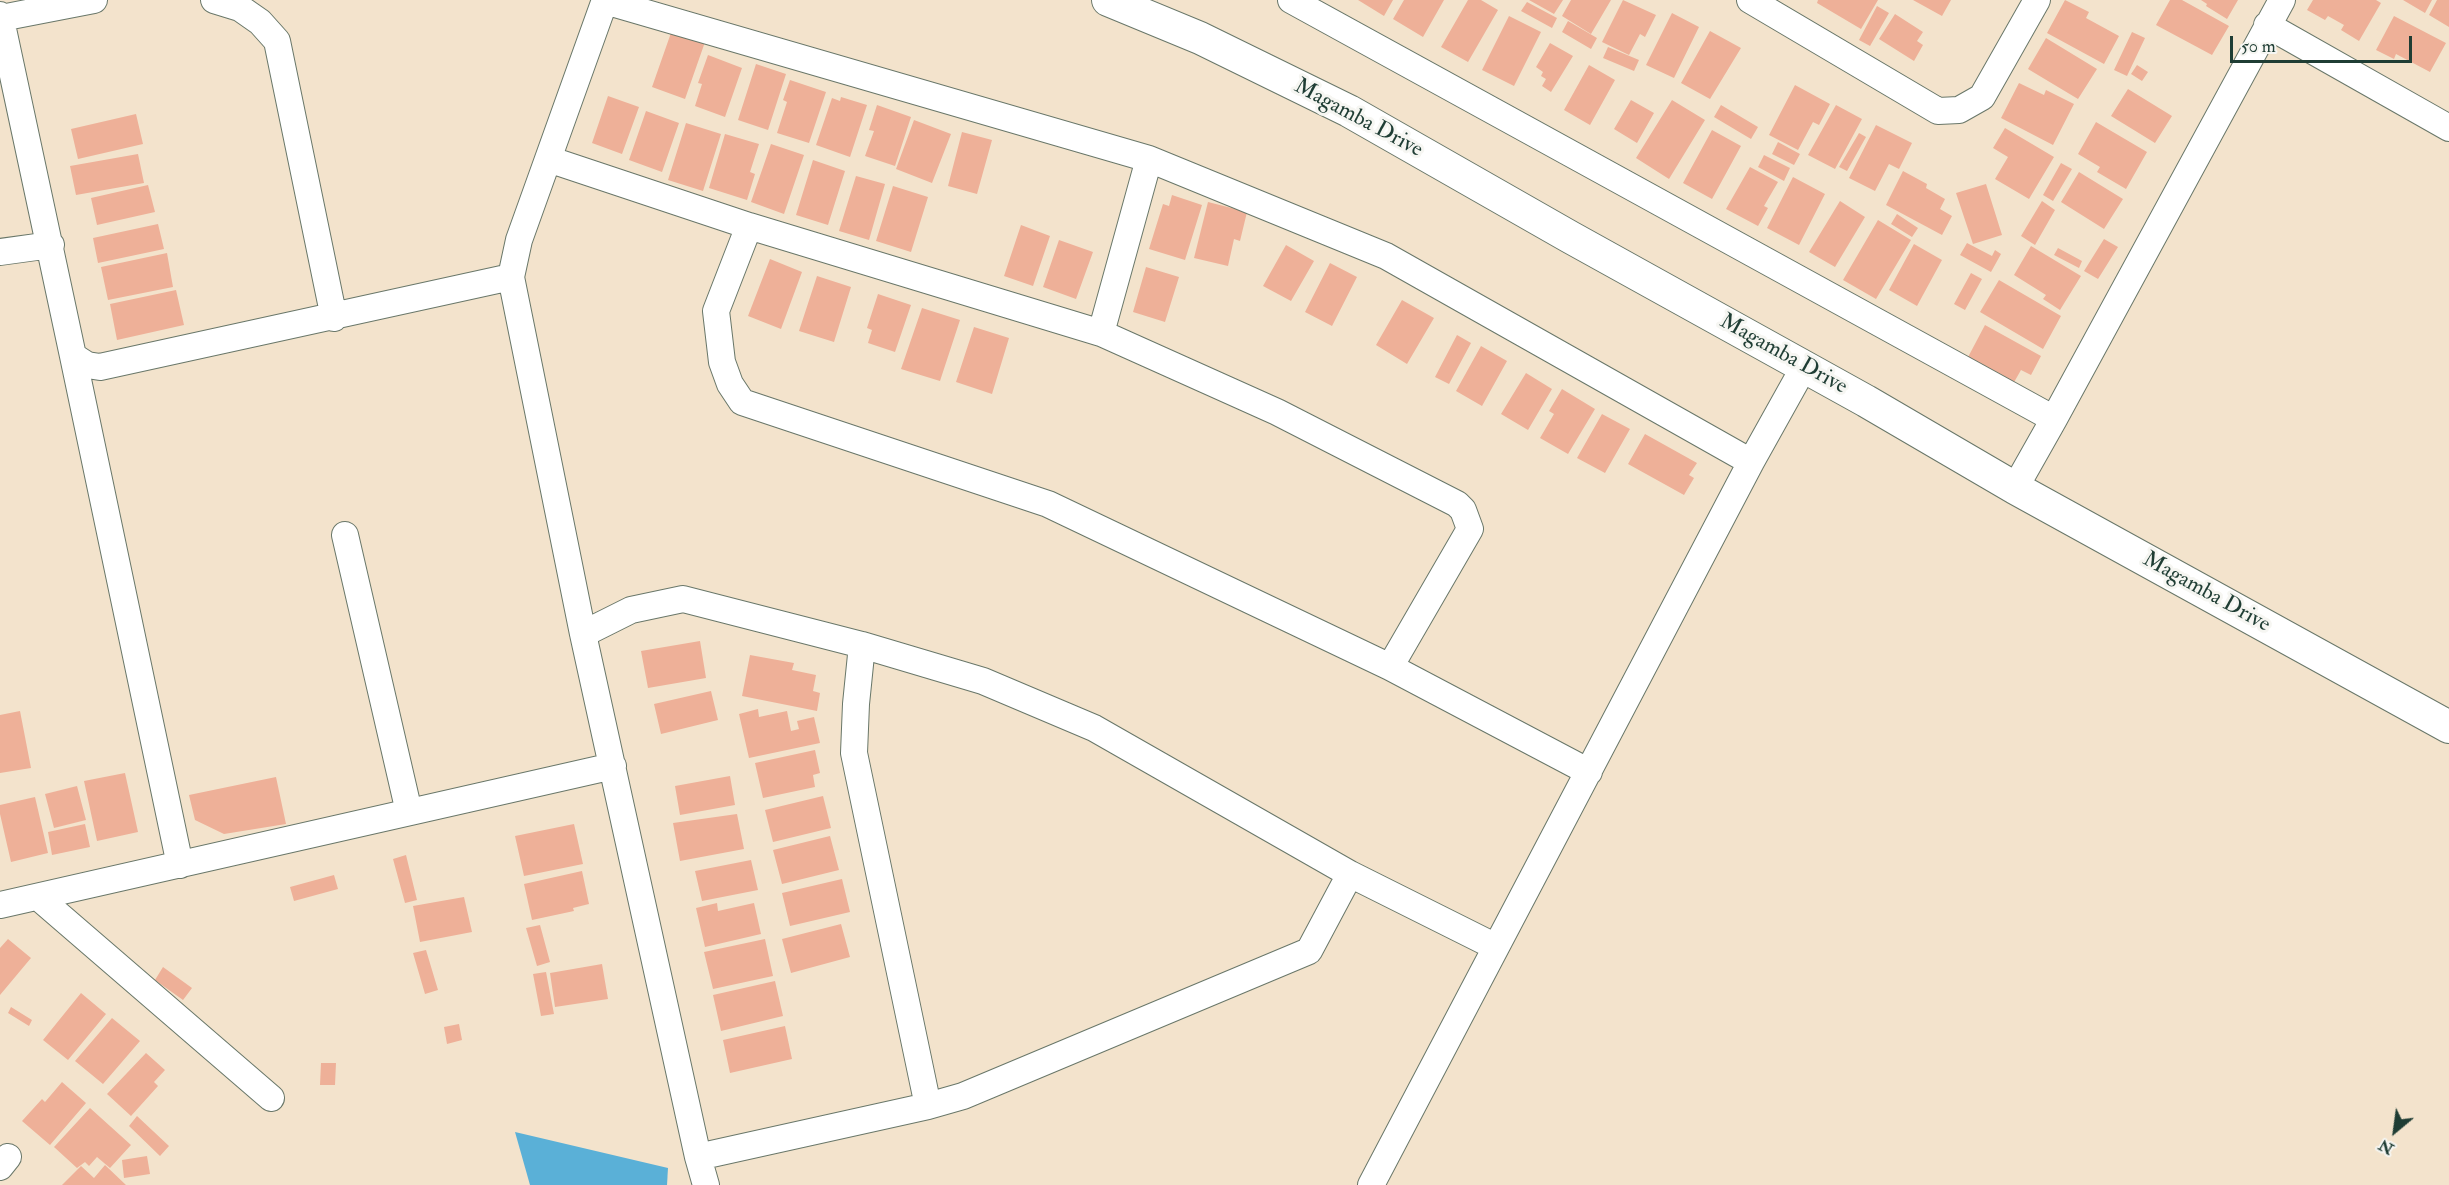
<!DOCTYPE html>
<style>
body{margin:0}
#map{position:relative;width:2449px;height:1185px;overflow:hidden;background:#f3e3cc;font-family:"IM FELL Double Pica",serif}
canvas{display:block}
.north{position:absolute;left:2365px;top:1101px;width:60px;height:60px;-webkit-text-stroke:4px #f6f6f2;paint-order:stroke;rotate:209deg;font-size:16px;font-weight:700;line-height:24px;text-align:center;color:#1f3d34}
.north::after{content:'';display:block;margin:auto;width:21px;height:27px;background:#1f3d34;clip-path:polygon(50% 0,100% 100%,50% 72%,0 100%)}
.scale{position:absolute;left:2230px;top:36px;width:182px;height:27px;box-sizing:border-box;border:3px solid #1f3d34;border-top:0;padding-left:8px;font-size:18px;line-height:21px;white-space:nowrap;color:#1f3d34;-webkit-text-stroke:4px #f6f6f2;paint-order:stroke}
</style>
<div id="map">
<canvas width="2449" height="1185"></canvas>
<div class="north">N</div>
<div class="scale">50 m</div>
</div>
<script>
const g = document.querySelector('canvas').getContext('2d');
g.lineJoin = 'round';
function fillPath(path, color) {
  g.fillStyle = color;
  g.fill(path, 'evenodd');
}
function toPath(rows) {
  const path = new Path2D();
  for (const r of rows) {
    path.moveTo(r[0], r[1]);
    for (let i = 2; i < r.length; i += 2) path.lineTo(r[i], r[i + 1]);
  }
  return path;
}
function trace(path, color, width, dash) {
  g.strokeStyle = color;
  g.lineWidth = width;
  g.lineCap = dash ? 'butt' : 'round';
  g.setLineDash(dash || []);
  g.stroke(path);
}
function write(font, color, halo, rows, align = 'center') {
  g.font = font + ' "IM FELL Double Pica",serif';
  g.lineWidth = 6;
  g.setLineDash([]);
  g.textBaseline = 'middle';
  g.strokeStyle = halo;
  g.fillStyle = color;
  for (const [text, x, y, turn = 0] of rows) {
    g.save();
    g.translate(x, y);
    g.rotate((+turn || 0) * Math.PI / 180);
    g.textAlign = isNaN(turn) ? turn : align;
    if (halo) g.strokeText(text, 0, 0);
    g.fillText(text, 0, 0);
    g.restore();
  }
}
fillPath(toPath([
 [515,1132,668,1168,667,1185,530,1185]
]), '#5ab0d7');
fillPath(toPath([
 [1358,0,1393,0,1384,16],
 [1404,0,1444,0,1423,37,1393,19],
 [1468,0,1481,0,1498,10,1468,62,1441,47],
 [1529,0,1563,0,1554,14],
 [1571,0,1611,0,1591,34,1562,16],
 [1623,0,1656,15,1645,37,1640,34,1629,55,1602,42],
 [1818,0,1878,0,1861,29,1817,3],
 [1913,0,1951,0,1942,16],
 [2065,0,2089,12,2086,18,2119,36,2104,64,2047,33],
 [2170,0,2182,0,2229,26,2212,55,2156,25],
 [2201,0,2238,0,2227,19,2206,6,2207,4],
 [2313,0,2376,0,2381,3,2359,41,2341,30,2344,25,2328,16,2325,20,2307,10],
 [2403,0,2432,0,2425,13],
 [2437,0,2449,0,2449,27,2429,15],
 [1527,2,1557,18,1552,28,1521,11],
 [1877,6,1889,13,1870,46,1859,40],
 [1672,13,1699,27,1674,78,1646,65],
 [1895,14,1923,32,1917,41,1923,45,1914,61,1879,39],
 [1509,16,1541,32,1514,86,1482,70],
 [2394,16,2446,43,2430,72,2396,54,2394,59,2376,50],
 [1568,21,1597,38,1591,49,1562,32],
 [672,30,705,42,685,99,652,87],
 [1710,31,1741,48,1710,99,1681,83],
 [2132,32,2145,38,2127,76,2114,70],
 [2046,38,2097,69,2078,99,2028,69],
 [1550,43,1573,56,1551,92,1542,86,1546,79,1541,76,1543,72,1536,67],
 [1608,47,1639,60,1634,71,1603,58],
 [708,55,742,68,725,117,695,106,702,84,698,83],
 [756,64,786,74,768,130,738,120],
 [1589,65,1615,80,1590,125,1564,110],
 [2137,65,2148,72,2142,81,2131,74],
 [790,80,826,92,809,143,777,133,787,102,783,100],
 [2019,83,2044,95,2046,90,2074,104,2053,145,2001,118],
 [1795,85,1830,104,1819,125,1813,122,1798,150,1769,135],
 [2128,89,2172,116,2155,143,2111,116],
 [608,96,639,107,622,154,592,143],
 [841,97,867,105,850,157,816,145,832,98,840,101],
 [1631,100,1654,113,1637,143,1614,129],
 [1672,100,1705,120,1669,179,1636,158],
 [877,105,911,117,895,166,865,156,874,131,869,130],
 [1721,105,1758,127,1751,139,1714,117],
 [1836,105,1862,119,1835,169,1808,155],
 [646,111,679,123,662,172,629,160],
 [136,114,143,144,78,159,71,129],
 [914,120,951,134,932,183,896,169],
 [2096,122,2147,152,2126,189,2097,172,2100,167,2078,154],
 [686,123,721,134,703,191,668,180],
 [1876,125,1912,143,1899,169,1889,164,1875,191,1849,178],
 [2005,128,2054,157,2029,199,1995,179,2008,157,1993,148],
 [1712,130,1741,146,1712,199,1683,183],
 [962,132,992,140,977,194,948,186],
 [1859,133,1866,137,1847,171,1839,167],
 [725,134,759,144,750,172,755,174,747,200,709,188],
 [1778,142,1800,154,1794,165,1772,154],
 [771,144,804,155,784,214,751,202],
 [138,154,144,183,76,195,70,166],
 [1764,155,1790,168,1784,181,1758,167],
 [813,160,845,171,828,225,796,215],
 [2061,163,2072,169,2053,201,2043,195],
 [1750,167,1778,182,1764,206,1768,208,1758,226,1726,209],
 [1903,171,1927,184,1926,188,1945,199,1940,209,1952,216,1942,235,1886,205],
 [2079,172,2123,199,2104,229,2061,202],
 [856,176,885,184,869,240,839,231],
 [1793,177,1825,194,1799,245,1767,228],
 [1986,184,2002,235,1973,244,1956,193],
 [148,185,155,212,97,225,91,198],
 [893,186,928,197,911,252,876,241],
 [1172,195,1202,205,1185,260,1149,249,1163,204,1169,206],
 [1840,201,1865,217,1835,267,1809,252],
 [2042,201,2055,210,2035,245,2021,236],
 [1208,202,1247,212,1240,241,1234,239,1228,266,1194,258],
 [1897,214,1918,228,1912,237,1891,224],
 [1878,220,1911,240,1876,299,1843,280],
 [158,224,164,249,98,263,93,238],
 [1021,225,1050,236,1033,286,1004,276],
 [2104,239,2118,247,2098,279,2084,271],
 [1059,240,1093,252,1076,299,1043,287],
 [1967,243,1992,256,1995,250,2001,254,1991,272,1960,255],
 [1914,244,1942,260,1917,306,1889,290],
 [1286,245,1314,261,1291,301,1263,286],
 [2031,246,2081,276,2060,310,2043,299,2046,295,2014,275],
 [2058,248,2082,261,2079,268,2054,255],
 [167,253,173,287,108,300,101,267],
 [770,259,802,272,781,329,748,316],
 [1330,263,1357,277,1332,326,1305,312],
 [1146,267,1179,277,1165,322,1133,312],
 [1971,273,1982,279,1965,310,1954,304],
 [817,276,851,287,834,342,799,331],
 [1999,280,2061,316,2043,349,1980,312],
 [176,290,184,325,117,340,110,304],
 [878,294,911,305,895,352,868,343,872,330,867,328],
 [1402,300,1434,318,1407,364,1376,345],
 [922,308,960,320,940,381,901,369],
 [1985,325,2041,356,2031,375,2021,370,2013,384,1967,359],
 [974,327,1009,338,992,394,956,382],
 [1457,335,1471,343,1449,384,1435,377],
 [1481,346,1507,361,1482,406,1456,391],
 [1526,373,1552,389,1528,430,1501,414],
 [1562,389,1595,409,1568,454,1540,438,1554,414,1549,411],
 [1602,414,1630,429,1605,473,1577,458],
 [1645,434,1697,463,1689,475,1694,478,1684,495,1628,464],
 [700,641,706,678,648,688,641,651],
 [750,655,794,663,792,670,816,675,813,691,820,693,817,711,742,696],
 [711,691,718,720,661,734,654,704],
 [758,709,759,717,787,711,791,731,799,729,797,721,814,717,820,743,749,758,739,714],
 [20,711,31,768,0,773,0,715],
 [815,750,820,773,813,775,815,787,763,798,755,763],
 [125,773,138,832,97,841,84,781],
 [730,776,735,805,680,815,675,786],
 [276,777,286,824,224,834,195,820,189,795],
 [77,786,86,820,54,828,45,794],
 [823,796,831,828,773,842,765,810],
 [35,797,48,853,11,862,0,814,0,805],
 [737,814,744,849,680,861,673,823],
 [85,824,90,847,52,855,48,832],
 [574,824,583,864,524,876,515,836],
 [830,836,839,870,782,884,773,850],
 [406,855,417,900,405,903,393,859],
 [751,860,758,890,702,901,695,871],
 [582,871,589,904,573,908,574,911,532,920,524,884],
 [334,875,338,889,294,901,290,887],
 [842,879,850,912,790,926,782,893],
 [464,897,472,932,420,942,413,906],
 [717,903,718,911,754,903,761,934,705,947,696,908],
 [841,924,850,957,791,973,782,939],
 [540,925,550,962,537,966,526,928],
 [8,939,31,958,0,995,0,948],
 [765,939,773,976,713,989,704,952],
 [426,950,438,990,425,994,413,953],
 [602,964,608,999,555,1007,550,973],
 [163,967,192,988,183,1000,155,980],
 [546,972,554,1014,541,1016,533,974],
 [775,981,783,1016,721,1031,713,995],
 [81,993,106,1014,68,1060,43,1040],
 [11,1007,32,1020,29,1026,8,1013],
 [112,1018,140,1041,103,1084,75,1061],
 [459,1024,462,1040,447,1044,444,1027],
 [785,1026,792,1059,730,1073,723,1040],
 [146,1053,165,1070,154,1082,158,1086,131,1116,107,1094],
 [321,1063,336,1063,335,1085,320,1085],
 [62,1082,86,1103,50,1145,22,1121,42,1099,45,1102],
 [90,1108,131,1145,110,1168,97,1157,89,1166,85,1162,77,1168,54,1147],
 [137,1116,169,1146,160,1156,129,1126],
 [147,1156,150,1174,124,1178,122,1160],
 [105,1165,126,1185,62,1185,81,1166,94,1178]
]), '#eeb098');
const minor = toPath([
 [214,0,240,8,260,22,277,41,334,318],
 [605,0,519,240,511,277,583,634,698,1157,706,1185],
 [1291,0,2054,419],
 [1750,0,1938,111,1959,110,1982,97,2037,0],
 [605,1,1149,159,1101,333],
 [0,15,73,356,87,365,100,367,511,277],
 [1,18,94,0],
 [2267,25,2449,128],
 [548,159,749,226,716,311,722,362,730,384,742,402,1048,504,1390,667,1589,772],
 [1149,159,1386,256,1751,462],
 [749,226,1101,333,1277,412,1457,504,1463,510,1470,529,1390,667],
 [0,252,51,245],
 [73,356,180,865],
 [2015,488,2054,419,2282,0],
 [345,535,409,812],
 [583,634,631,610,683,599,862,645,983,681,1094,728,1350,874,1496,947],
 [862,645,856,704,854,753,928,1106],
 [38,897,271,1098],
 [0,905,613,766],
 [698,1157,928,1106,963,1096,1309,951,1350,874],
 [0,1167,8,1157],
 [1371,1185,1751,462,1804,367]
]);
const tertiary = toPath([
 [1108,0,1200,38,1349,111,1570,237,1866,401,2015,488,2449,727]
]);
trace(minor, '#697769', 28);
trace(tertiary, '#697769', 34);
trace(minor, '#fff', 26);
trace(tertiary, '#fff', 32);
write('22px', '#1f3d34', '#f6f6f2', [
 ["Magamba Drive",1358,119,28],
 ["Magamba Drive",1783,355,29],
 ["Magamba Drive",2206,593,29]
]);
</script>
